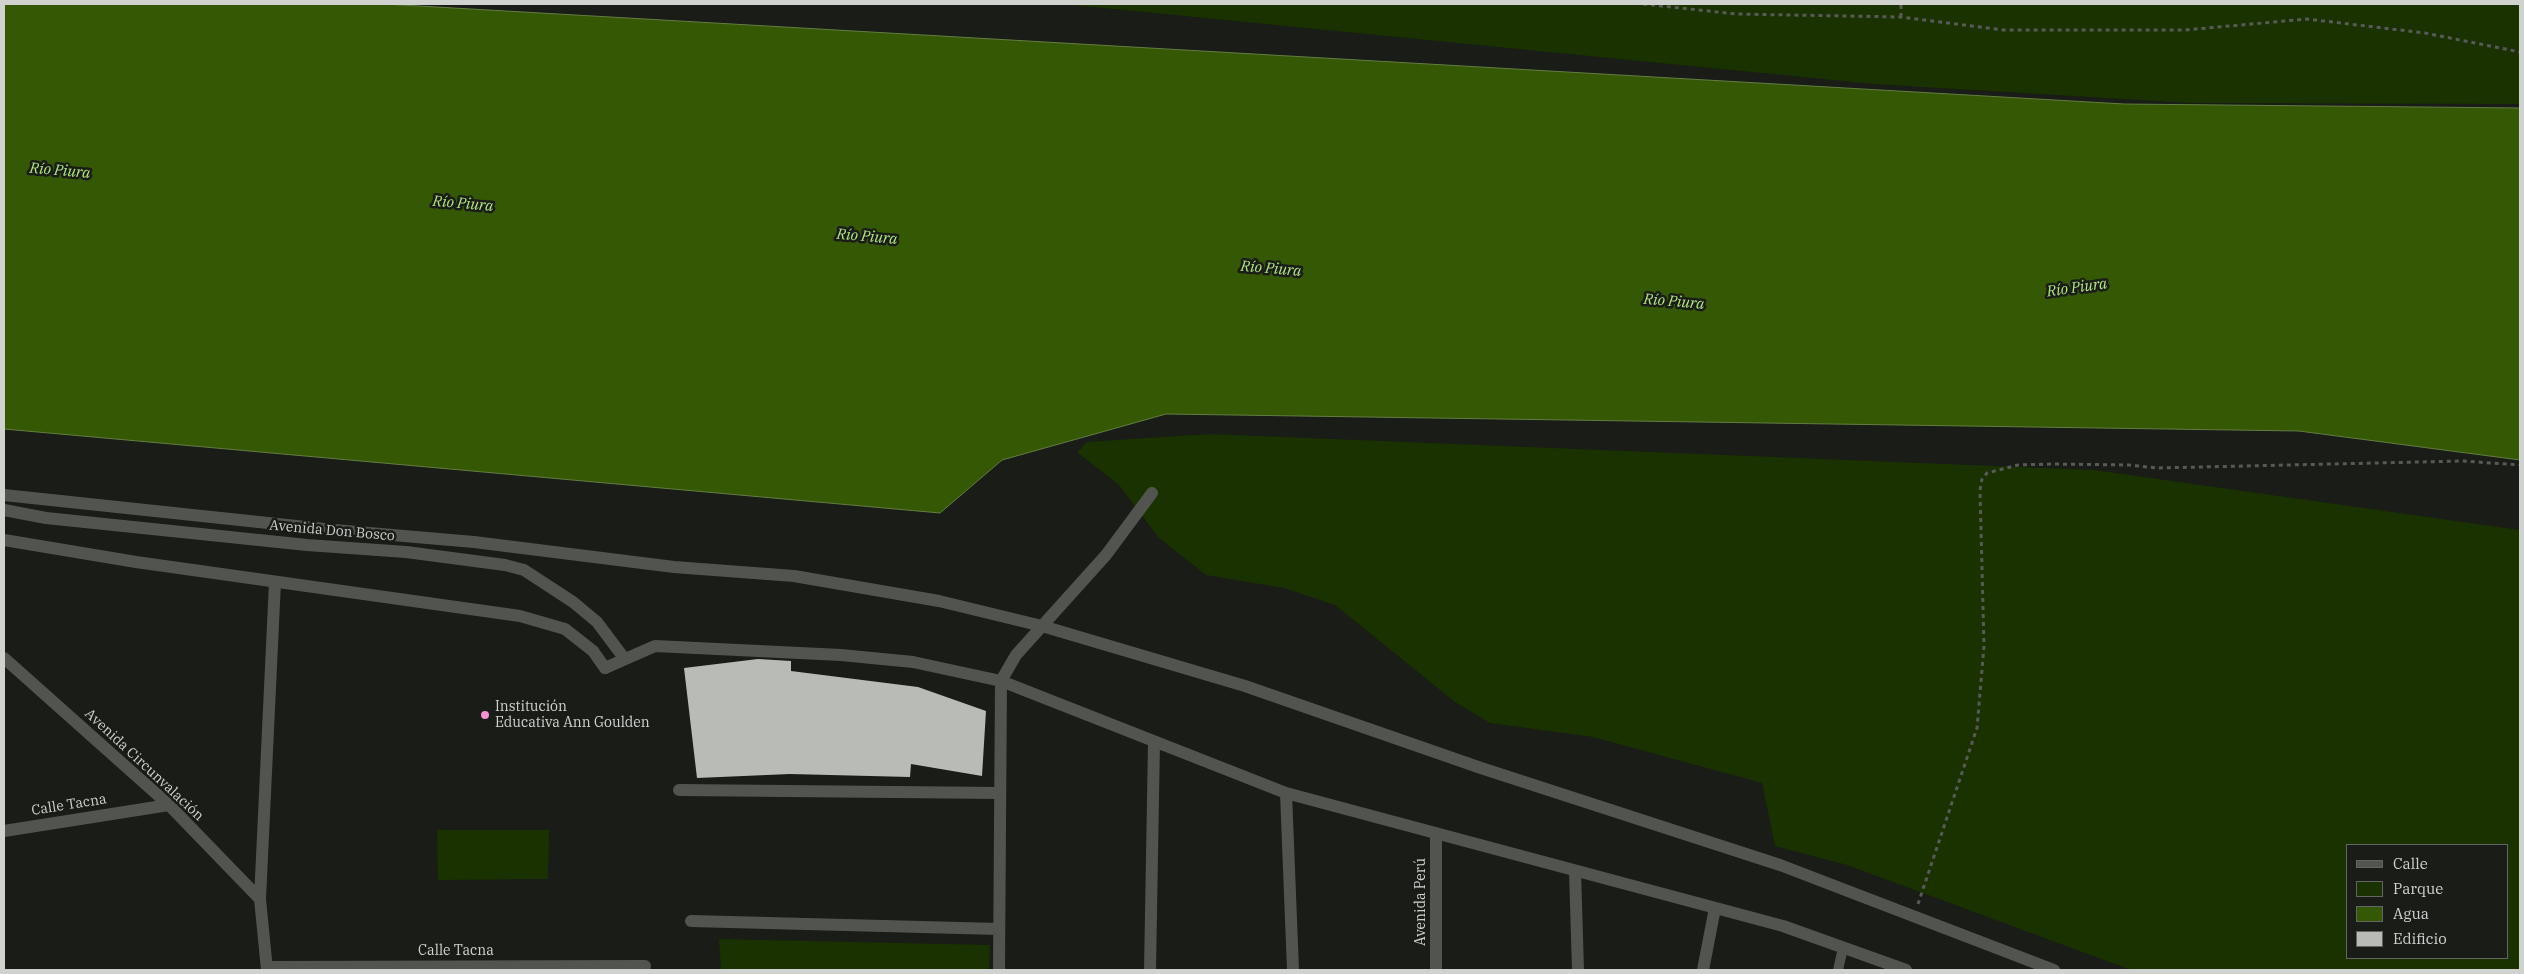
<!DOCTYPE html>
<meta charset="utf-8">
<style>
body{margin:0}
#map{position:relative;width:2524px;height:974px;overflow:hidden;background:#191c17;font-family:"IBM Plex Serif",serif}
canvas{display:block}
.frame{position:absolute;inset:0;border:5px solid #d0d2cf;pointer-events:none}
.legend{position:absolute;left:2346px;top:844px;width:162px;height:115px;box-sizing:border-box;background:#191c17;border:1px solid #626561;margin:0;padding:6px 9px;list-style:none;font-size:15px;color:#d0d2cf}
.legend li{display:flex;align-items:center;gap:10px;height:25px}
.legend b{width:25px;border:1px solid #626561}
</style>
<div id="map">
<canvas width="2524" height="974"></canvas>
<div class="frame"></div>
<ul class="legend">
<li><b style="height:6px;background:#52554f"></b>Calle</li>
<li><b style="height:14px;background:#1a3100"></b>Parque</li>
<li><b style="height:14px;background:#355805"></b>Agua</li>
<li><b style="height:14px;background:#b9bcb6"></b>Edificio</li>
</ul>
</div>
<script>
const g = document.querySelector('canvas').getContext('2d');
g.lineJoin = 'round';
function fillPath(path, color) {
  g.fillStyle = color;
  g.fill(path, 'evenodd');
}
function toPath(rows) {
  const path = new Path2D();
  for (const r of rows) {
    path.moveTo(r[0], r[1]);
    for (let i = 2; i < r.length; i += 2) path.lineTo(r[i], r[i + 1]);
  }
  return path;
}
function trace(path, color, width, dash) {
  g.strokeStyle = color;
  g.lineWidth = width;
  g.lineCap = dash ? 'butt' : 'round';
  g.setLineDash(dash || []);
  g.stroke(path);
}
function write(font, color, halo, rows, align = 'center') {
  g.font = font + ' "IBM Plex Serif",serif';
  g.lineWidth = 5;
  g.setLineDash([]);
  g.textBaseline = 'middle';
  g.strokeStyle = halo;
  g.fillStyle = color;
  for (const [text, x, y, turn = 0] of rows) {
    g.save();
    g.translate(x, y);
    g.rotate((+turn || 0) * Math.PI / 180);
    g.textAlign = isNaN(turn) ? turn : align;
    if (halo) g.strokeText(text, 0, 0);
    g.fillText(text, 0, 0);
    g.restore();
  }
}
fillPath(toPath([
 [1063,4,2520,4,2520,104,2190,103,1873,84],
 [1209,434,2094,470,2520,530,2520,970,2131,970,1847,865,1775,846,1762,783,1593,737,1490,723,1455,702,1335,605,1284,588,1206,575,1159,538,1119,485,1077,452,1087,442],
 [2348,845,2508,845,2508,958,2348,958],
 [437,830,549,830,548,879,438,880],
 [719,939,990,945,989,970,721,970]
]), '#1a3100');
const water = toPath([
 [4,4,384,4,2124,104,2520,108,2520,460,2299,431,1166,414,1002,460,940,513,4,429,4,4]
]);
fillPath(water, '#355805');
trace(water, '#647d42', 1);
fillPath(toPath([
 [758,659,791,661,791,671,918,687,986,711,982,776,911,764,910,777,790,774,697,778,684,668]
]), '#b9bcb6');
trace(toPath([
 [1643,4,1736,14,1901,17,2003,30,2185,30,2307,19,2425,33,2520,52],
 [1901,17,1901,4],
 [1918,904,1977,728,1984,646,1980,490,1982,479,1987,473,2018,465,2052,464,2129,465,2157,468,2463,461,2520,465]
]), '#575a56', 3, [4, 4]);
trace(toPath([
 [1838,970,1843,948]
]), '#52554f', 10);
trace(toPath([
 [4,495,334,530,474,542,674,567,794,576,939,601,1042,626,1245,686,1481,768,1780,865,2054,970],
 [4,658,169,805,260,899],
 [605,668,655,646,841,655,913,662,1001,681,1286,793,1783,926,1906,970],
 [679,790,1000,793],
 [1286,793,1293,970],
 [4,831,169,805],
 [1575,871,1578,970],
 [691,921,999,929],
 [267,967,645,966],
 [267,970,260,899,275,582],
 [999,970,1001,681,1016,655,1106,555,1152,493],
 [1150,970,1154,742],
 [1436,970,1436,833],
 [1703,970,1715,908]
]), '#52554f', 12);
trace(toPath([
 [4,510,46,518,307,545,406,552,505,565,524,570,573,602,597,622,624,658],
 [4,540,136,562,520,616,565,629,593,651,605,668]
]), '#52554f', 12);
for (const [x, y, r, color] of [
 [485,715,5,"#f591d2"]
]) {
  const dot = new Path2D();
  dot.arc(x, y, r, 0, 2 * Math.PI);
  g.fillStyle = color;
  g.fill(dot);
  trace(dot, '#191c17', 2);
}
write('14px', '#d0d2cf', '#191c17', [
 ["Avenida Don Bosco",332,531,5],
 ["Avenida Circunvalación",144,765,43],
 ["Calle Tacna",69,805,-9],
 ["Avenida Perú",1421,902,-90],
 ["Calle Tacna",456,951]
]);
write('14px', '#d0d2cf', '#191c17', [
 ["Institución",495,707],
 ["Educativa Ann Goulden",495,723]
], 'left');
write('italic 15px', '#b4e983', '#191c17', [
 ["Río Piura",60,171,5],
 ["Río Piura",463,204,5],
 ["Río Piura",867,237,5],
 ["Río Piura",1271,269,5],
 ["Río Piura",2077,288,-8],
 ["Río Piura",1674,302,5]
]);
</script>
